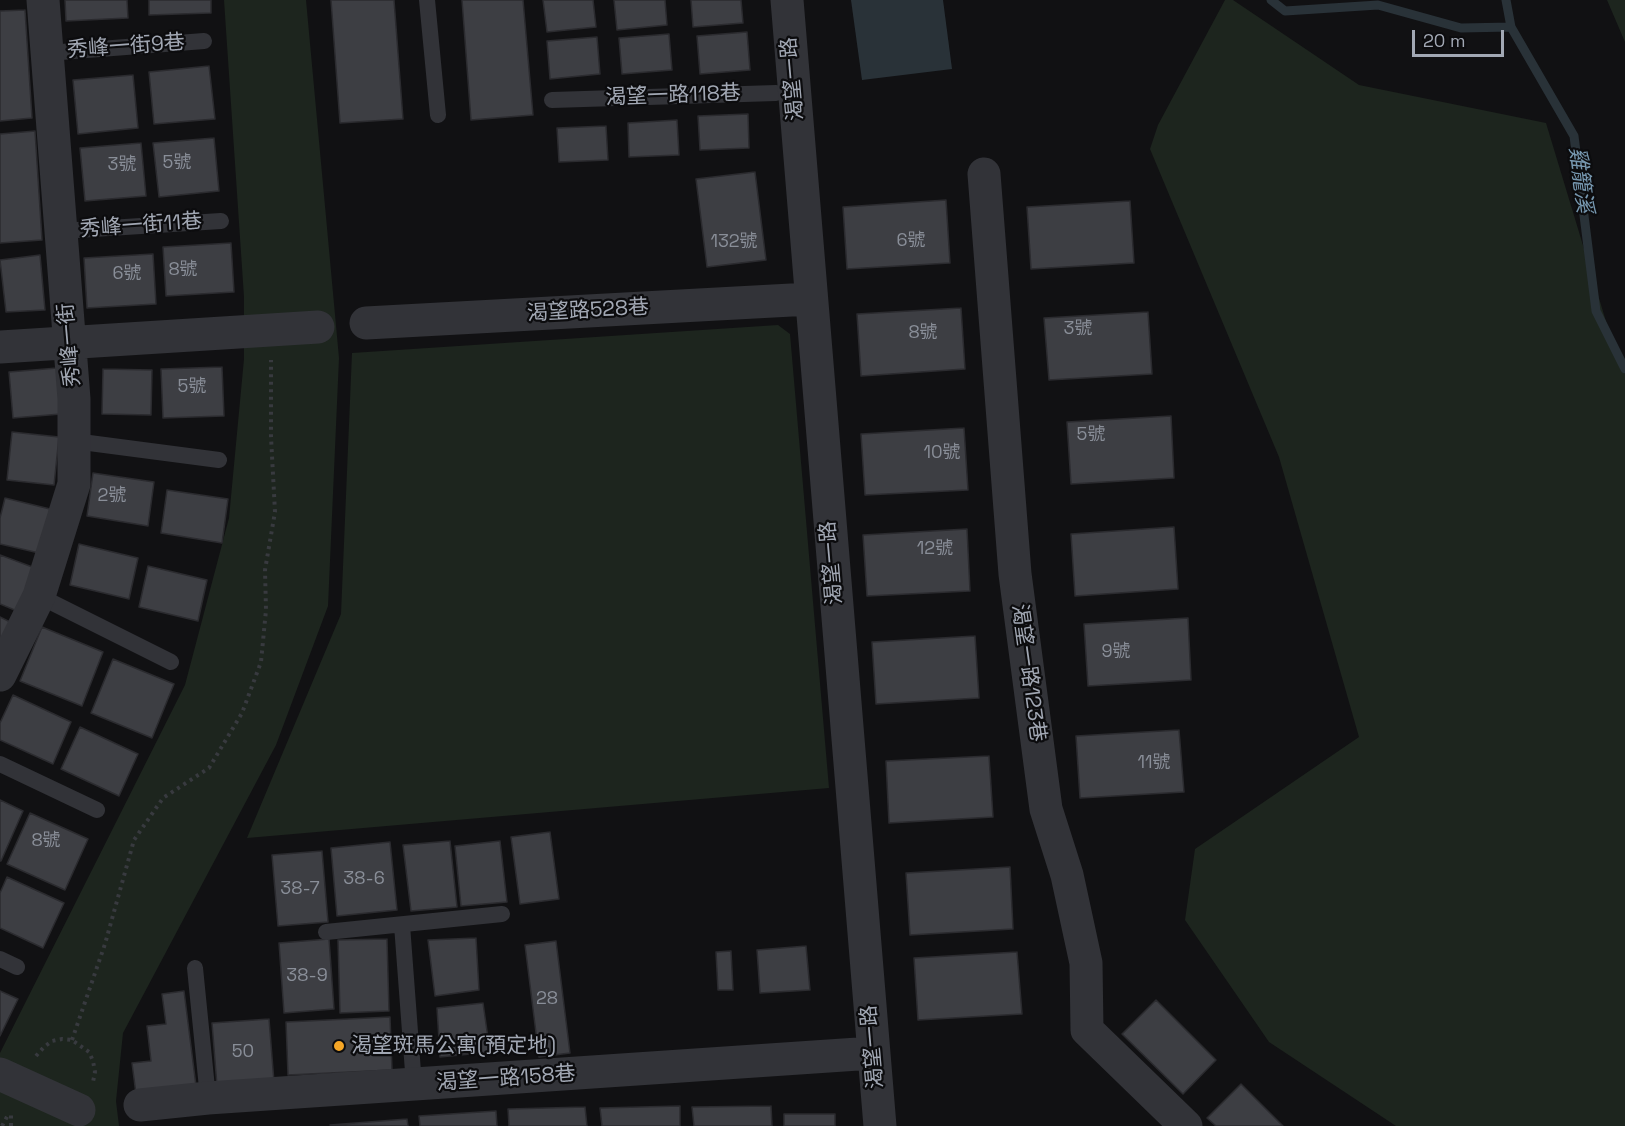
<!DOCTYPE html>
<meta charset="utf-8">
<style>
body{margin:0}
#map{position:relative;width:1625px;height:1126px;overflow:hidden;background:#111113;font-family:"Space Grotesk",sans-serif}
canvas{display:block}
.scale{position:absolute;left:1412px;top:30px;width:92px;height:27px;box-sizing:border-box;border:3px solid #a2a8b4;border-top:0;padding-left:8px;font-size:18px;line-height:21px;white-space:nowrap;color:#a2a8b4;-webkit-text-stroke:4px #0c0c0e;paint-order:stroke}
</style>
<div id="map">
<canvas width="1625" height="1126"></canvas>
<div class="scale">20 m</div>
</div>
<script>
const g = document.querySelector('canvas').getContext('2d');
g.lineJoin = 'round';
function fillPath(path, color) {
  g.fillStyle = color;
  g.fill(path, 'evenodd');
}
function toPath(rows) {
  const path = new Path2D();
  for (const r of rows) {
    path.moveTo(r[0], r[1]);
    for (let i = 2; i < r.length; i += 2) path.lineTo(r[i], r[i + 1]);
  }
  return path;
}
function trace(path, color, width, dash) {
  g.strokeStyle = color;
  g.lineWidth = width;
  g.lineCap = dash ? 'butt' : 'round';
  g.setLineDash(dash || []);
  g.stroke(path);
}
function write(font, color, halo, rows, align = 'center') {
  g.font = font + ' "Space Grotesk","Noto Sans TC",sans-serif';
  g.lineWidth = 4.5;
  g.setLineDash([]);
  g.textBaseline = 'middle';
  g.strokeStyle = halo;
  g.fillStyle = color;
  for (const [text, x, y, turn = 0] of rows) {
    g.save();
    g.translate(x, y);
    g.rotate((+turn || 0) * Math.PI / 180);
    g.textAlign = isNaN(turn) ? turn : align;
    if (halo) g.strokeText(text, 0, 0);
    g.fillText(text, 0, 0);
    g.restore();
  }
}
fillPath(toPath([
 [224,0,306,0,339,358,328,606,276,745,123,1033,116,1101,119,1126,0,1126,0,1053,185,685,229,518,244,359,244,297],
 [1225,0,1233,0,1359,85,1546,123,1621,371,1625,374,1625,1126,1396,1126,1269,1042,1185,920,1195,849,1359,737,1279,457,1150,149,1158,125],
 [1607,0,1625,0,1625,42],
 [778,325,790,334,829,788,247,838,341,614,352,353]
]), '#1d251e');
fillPath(toPath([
 [851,0,943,0,952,69,862,80]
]), '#293238');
trace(toPath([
 [1271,0,1285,11,1378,5,1461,28,1511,27],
 [1506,0,1511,27,1574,136,1596,311,1625,369]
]), '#293238', 9);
const building = toPath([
 [65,0,127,0,128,18,66,21,65,0],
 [149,0,211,0,211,13,149,15,149,0],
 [331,0,394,0,403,119,340,123,331,0],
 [462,0,523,0,533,115,471,120,462,0],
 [543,0,593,0,596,27,547,32,543,0],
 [614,0,665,0,667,25,617,30,614,0],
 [691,0,741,0,743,23,693,27,691,0],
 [25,10,32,118,0,121,0,11,25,10],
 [747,32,750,70,700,74,697,36,747,32],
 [669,34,672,70,622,74,619,38,669,34],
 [597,37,600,74,550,79,547,41,597,37],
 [209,66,215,119,154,124,149,72,209,66],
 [133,75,138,128,78,134,73,80,133,75],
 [748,114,749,148,700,150,698,116,748,114],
 [677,120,679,155,629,157,628,123,677,120],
 [606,126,608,160,559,162,557,128,606,126],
 [35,131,42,240,0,243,0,134,35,131],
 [214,138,219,191,159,197,153,143,214,138],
 [141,143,146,196,85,201,80,148,141,143],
 [755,172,766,260,707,267,696,179,755,172],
 [946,200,950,263,847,269,843,207,946,200],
 [1130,201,1134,263,1031,269,1027,207,1130,201],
 [231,243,234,292,166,296,163,247,231,243],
 [153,254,156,304,87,308,84,258,153,254],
 [40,255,45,310,6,312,0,260,40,255],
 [961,308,965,369,861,376,857,314,961,308],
 [1148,312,1152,374,1049,380,1044,318,1148,312],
 [222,367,224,416,163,418,161,369,222,367],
 [57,368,61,414,13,418,9,372,57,368],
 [103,369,152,370,151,415,102,414,103,369],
 [1171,416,1174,478,1071,484,1067,422,1171,416],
 [964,428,968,490,865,495,861,434,964,428],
 [12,432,59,437,54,485,7,480,12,432],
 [93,473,154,482,148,526,87,516,93,473],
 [167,490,228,499,222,543,161,533,167,490],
 [5,498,50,509,39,553,0,544,0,518,5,498],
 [1174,527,1178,589,1075,596,1071,534,1174,527],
 [967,529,970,591,867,596,863,535,967,529],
 [79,544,138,558,129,599,70,585,79,544],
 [0,555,35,568,17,611,0,604,0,555],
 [148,566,207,580,198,621,139,607,148,566],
 [0,617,14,624,0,651,0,617],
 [1188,618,1191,680,1088,686,1084,624,1188,618],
 [42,627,103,652,82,706,20,681,42,627],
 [975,636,979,698,876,704,872,642,975,636],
 [113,659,174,684,152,738,91,713,113,659],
 [13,695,71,722,53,764,0,740,0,723,13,695],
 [80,727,138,754,119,796,61,769,80,727],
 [1179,730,1184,792,1080,798,1076,736,1179,730],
 [989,756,993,817,889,823,886,761,989,756],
 [0,800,23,811,1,861,0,861,0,800],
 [30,813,88,839,65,890,7,864,30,813],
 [550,832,559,899,520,904,511,837,550,832],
 [450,841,457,907,411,911,403,845,450,841],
 [500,841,507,902,461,906,455,846,500,841],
 [390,842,397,910,337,916,331,848,390,842],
 [322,851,328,922,278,926,272,855,322,851],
 [1010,867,1013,929,910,935,906,873,1010,867],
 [7,877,64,903,43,948,0,928,0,893,7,877],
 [476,938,479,990,435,996,428,940,476,938],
 [329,939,334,1009,284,1013,279,943,329,939],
 [387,939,389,1011,340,1013,338,940,387,939],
 [556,941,570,1053,539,1057,525,945,556,941],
 [806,946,810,990,760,993,757,950,806,946],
 [731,951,733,990,718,990,716,952,731,951],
 [1017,952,1022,1014,918,1020,914,958,1017,952],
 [0,991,18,999,0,1036,0,991],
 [184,991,196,1086,136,1094,132,1063,151,1061,147,1026,166,1024,162,994,184,991],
 [1156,1000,1216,1060,1183,1094,1122,1034,1156,1000],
 [483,1003,490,1052,440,1057,437,1008,483,1003],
 [390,1017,392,1070,288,1075,286,1022,390,1017],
 [269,1019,274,1082,217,1086,212,1023,269,1019],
 [1241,1084,1283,1126,1216,1126,1207,1118,1241,1084],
 [680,1106,680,1126,602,1126,600,1108,680,1106],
 [771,1106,772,1126,694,1126,692,1107,771,1106],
 [585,1107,587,1126,509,1126,508,1109,585,1107],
 [496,1111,497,1126,420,1126,419,1116,496,1111],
 [784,1114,835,1114,835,1126,784,1126,784,1114],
 [407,1119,408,1126,330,1125,407,1119]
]);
fillPath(building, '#3d3e43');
trace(building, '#2b2b2f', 1.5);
trace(toPath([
 [72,1040,105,944,134,840,163,798,209,768,242,713,261,662,266,610,265,570,275,512,271,437,271,360],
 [36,1056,44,1047,52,1041,62,1039,72,1040,89,1052,93,1061,95,1072,93,1082],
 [2,1126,9,1113],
 [11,1126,11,1112]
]), '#383a3f', 4, [3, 4.5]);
trace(toPath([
 [427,0,438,115],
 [48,53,204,41],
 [552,100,776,93],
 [61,231,221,221],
 [74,441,219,460],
 [39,596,171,662],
 [0,764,97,810],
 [402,925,414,1085],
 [326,932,502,914],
 [0,959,17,967],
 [195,968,208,1098]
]), '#323338', 16);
trace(toPath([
 [787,0,880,1126],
 [984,174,1015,574,1046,809,1067,875,1086,963,1087,1030,1186,1126],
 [366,323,810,299],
 [0,347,318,327],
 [0,675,39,596,74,484,74,399,43,0],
 [0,1074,79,1110],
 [140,1105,208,1098,873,1053]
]), '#323338', 33);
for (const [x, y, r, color] of [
 [339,1046,6,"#f6a626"]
]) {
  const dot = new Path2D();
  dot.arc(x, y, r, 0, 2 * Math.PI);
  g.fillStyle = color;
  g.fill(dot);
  trace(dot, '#0c0c0e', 2);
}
write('18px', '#898e98', null, [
 ["5號",177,163],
 ["3號",122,165],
 ["6號",911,241],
 ["132號",734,242],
 ["8號",183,270],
 ["6號",127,274],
 ["3號",1078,329],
 ["8號",923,333],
 ["5號",192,387],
 ["5號",1091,435],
 ["10號",942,453],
 ["2號",112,496],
 ["12號",935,549],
 ["9號",1116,652],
 ["11號",1154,763],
 ["8號",46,841],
 ["38-6",364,879],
 ["38-7",300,889],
 ["38-9",307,976],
 ["28",547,999],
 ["50",243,1052]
]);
write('21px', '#a2a8b4', '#0c0c0e', [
 ["秀峰一街9巷",126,47,-4],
 ["渴望一路",793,79,-95],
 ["渴望一路118巷",673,96,-2],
 ["秀峰一街11巷",141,226,-4],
 ["渴望路528巷",588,311,-3],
 ["秀峰一街",70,345,-95],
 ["渴望一路",832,563,-95],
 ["渴望一路123巷",1028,673,82],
 ["渴望一路",873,1047,-95],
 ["渴望一路158巷",506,1079,-4]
]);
write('21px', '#a2a8b4', '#0c0c0e', [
 ["渴望斑馬公寓(預定地)",351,1046]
], 'left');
write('italic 22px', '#7798b0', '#0c0c0e', [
 ["雞籠溪",1580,180,83]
]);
</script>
